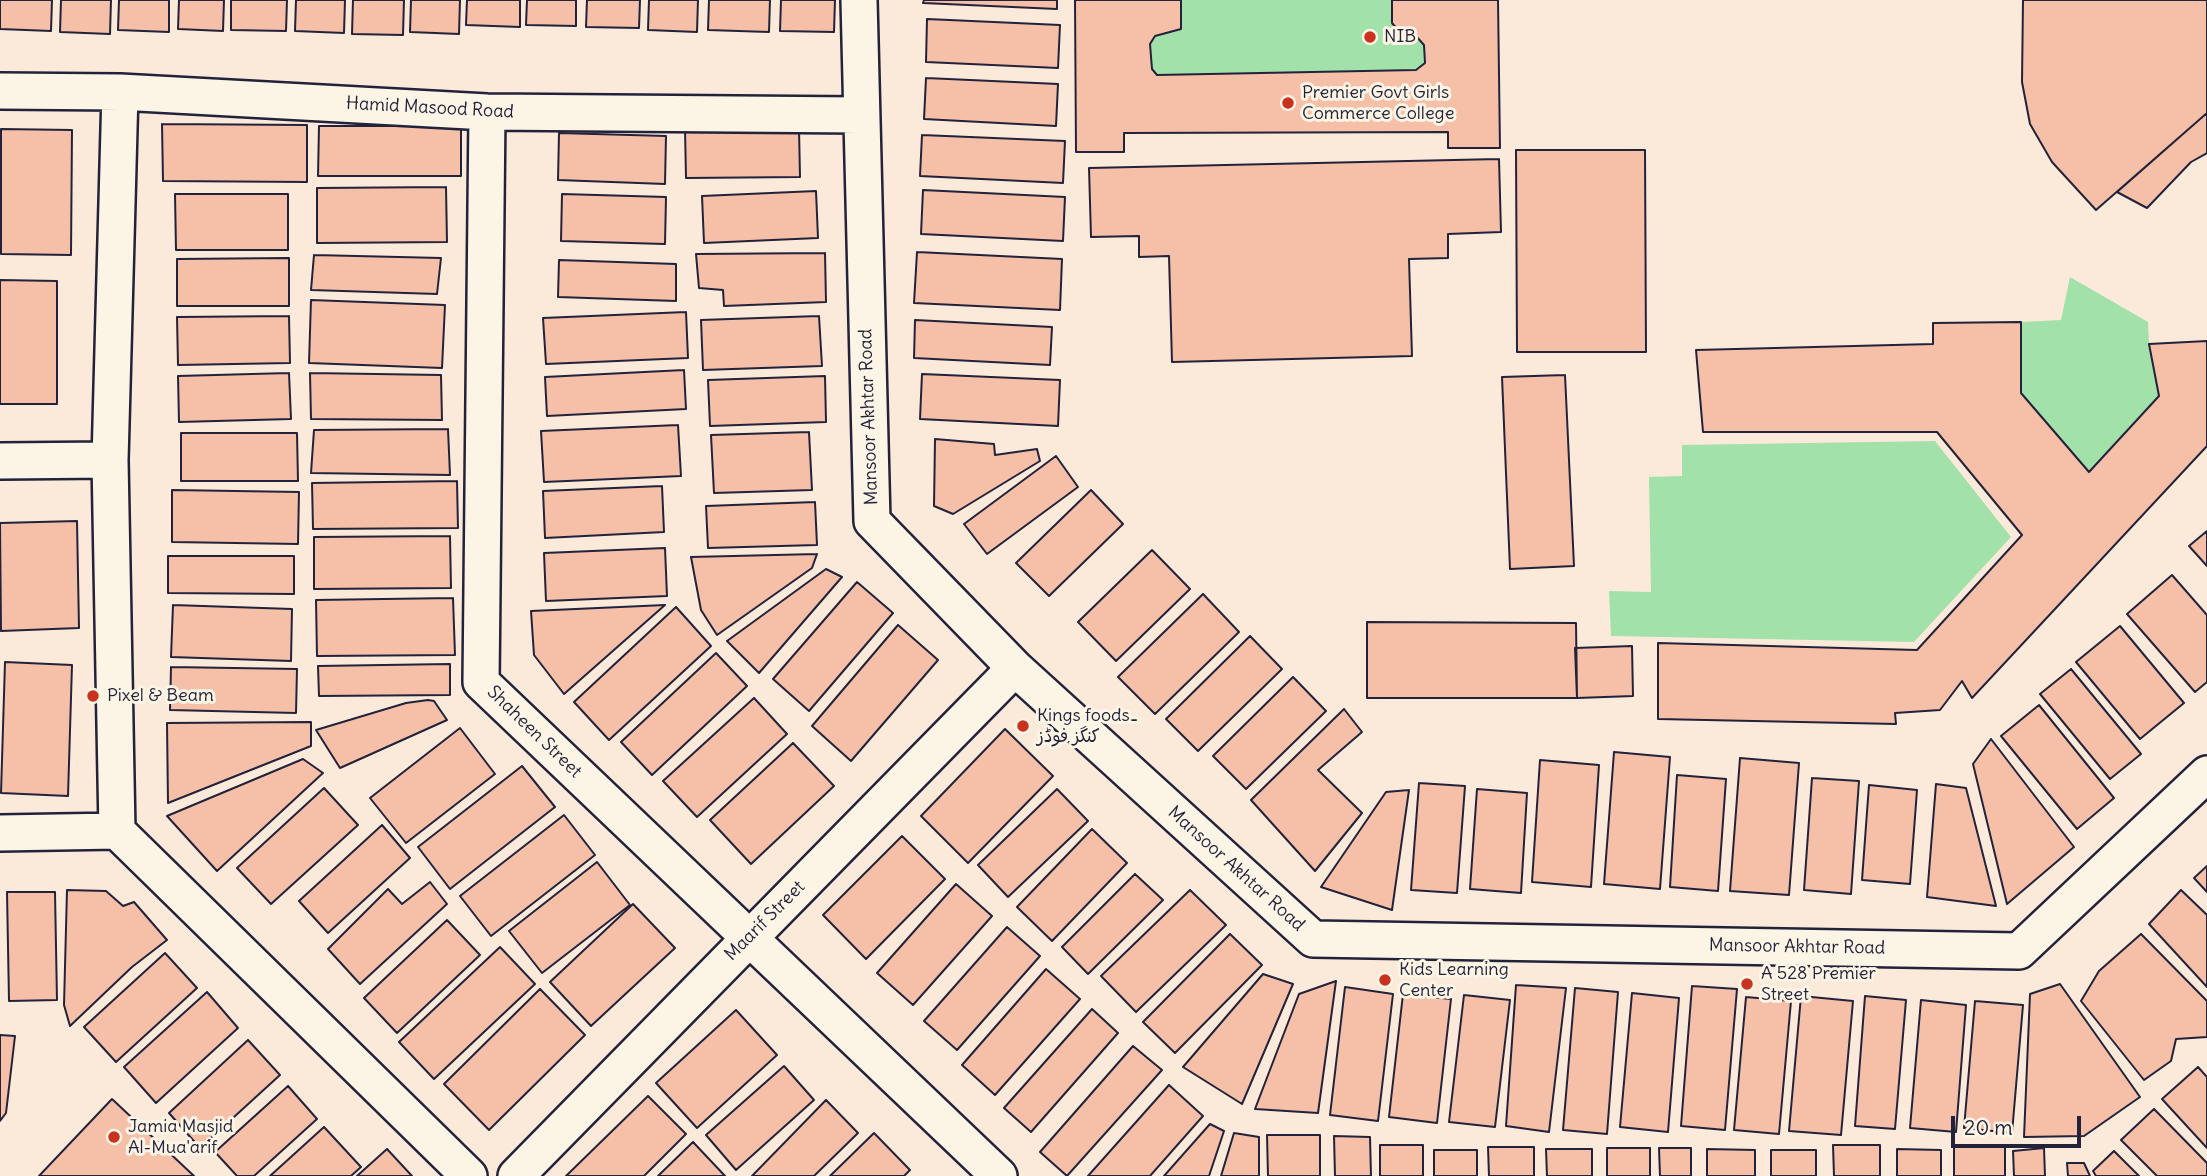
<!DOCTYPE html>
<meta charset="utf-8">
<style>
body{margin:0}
#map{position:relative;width:2207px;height:1176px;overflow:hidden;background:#fbead9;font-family:Delius,sans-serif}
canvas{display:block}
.scale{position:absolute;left:1951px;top:1116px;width:130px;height:32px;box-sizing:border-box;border:4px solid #22223b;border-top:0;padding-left:9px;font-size:21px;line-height:24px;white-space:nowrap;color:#22223b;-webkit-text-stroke:5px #fcf5e5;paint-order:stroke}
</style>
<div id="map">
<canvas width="2207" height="1176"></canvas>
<div class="scale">20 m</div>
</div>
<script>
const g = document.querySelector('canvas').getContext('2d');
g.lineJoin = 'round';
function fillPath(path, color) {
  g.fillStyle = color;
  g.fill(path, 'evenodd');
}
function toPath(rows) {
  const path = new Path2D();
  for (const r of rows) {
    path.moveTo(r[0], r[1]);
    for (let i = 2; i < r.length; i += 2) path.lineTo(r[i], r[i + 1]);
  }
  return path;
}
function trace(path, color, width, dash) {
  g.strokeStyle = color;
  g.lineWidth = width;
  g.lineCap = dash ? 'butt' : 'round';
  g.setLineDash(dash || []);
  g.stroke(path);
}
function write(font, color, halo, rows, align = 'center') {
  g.font = font + ' Delius,"Playpen Sans Arabic",sans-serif';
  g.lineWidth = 6;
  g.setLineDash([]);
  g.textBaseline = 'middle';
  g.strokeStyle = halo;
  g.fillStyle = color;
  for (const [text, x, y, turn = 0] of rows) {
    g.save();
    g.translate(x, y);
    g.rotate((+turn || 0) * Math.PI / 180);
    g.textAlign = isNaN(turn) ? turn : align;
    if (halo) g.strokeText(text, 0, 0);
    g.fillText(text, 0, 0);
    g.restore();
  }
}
fillPath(toPath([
 [1181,0,1392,0,1392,23,1403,36,1416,36,1424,45,1425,63,1416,70,1157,75,1152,69,1150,44,1155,36,1181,29],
 [2070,277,2148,322,2149,344,2159,396,2089,472,2021,393,2021,322,2061,320],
 [1935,441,2011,537,1914,642,1611,636,1609,591,1651,592,1649,477,1682,476,1682,445]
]), '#a2e1aa');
const building = toPath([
 [0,0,52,0,51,31,0,29,0,0],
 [61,0,111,0,110,34,60,32,61,0],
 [119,0,169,0,169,32,118,30,119,0],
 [179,0,224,0,223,31,178,29,179,0],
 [231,0,287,0,286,31,231,30,231,0],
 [296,0,345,0,344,33,295,31,296,0],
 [353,0,404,0,403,35,352,34,353,0],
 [411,0,460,0,459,34,410,32,411,0],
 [467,0,520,0,520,27,466,25,467,0],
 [527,0,576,0,576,26,526,25,527,0],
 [587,0,640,0,639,28,586,27,587,0],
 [649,0,698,0,697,32,648,30,649,0],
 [709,0,770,0,769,32,708,30,709,0],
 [781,0,835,0,834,32,780,31,781,0],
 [924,0,1057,0,1057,9,923,3,924,0],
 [1075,0,1181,0,1181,29,1155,36,1150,44,1152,69,1157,75,1416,70,1425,63,1424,45,1416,36,1403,36,1392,23,1392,0,1498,0,1500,148,1448,148,1448,132,1124,133,1124,152,1076,152,1075,0],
 [2023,0,2207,0,2207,113,2096,210,2052,162,2030,124,2022,82,2023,0],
 [927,19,1060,25,1058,68,926,62,927,19],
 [926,78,1058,84,1056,126,924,119,926,78],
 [2207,113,2207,153,2191,162,2147,208,2117,192,2207,113],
 [162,124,307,125,307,182,163,181,162,124],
 [319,126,461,126,461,176,318,176,319,126],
 [799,128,800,177,686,178,685,129,799,128],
 [1,129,72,130,71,255,1,254,1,129],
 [559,133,666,136,665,184,558,180,559,133],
 [922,135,1065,141,1063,183,920,176,922,135],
 [1516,150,1645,150,1646,352,1517,352,1516,150],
 [1499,159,1501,232,1448,234,1448,258,1409,259,1412,356,1172,362,1169,256,1139,257,1139,236,1091,237,1089,168,1499,159],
 [446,187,447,242,317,243,317,188,446,187],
 [923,190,1065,197,1063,241,921,234,923,190],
 [816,191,818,238,704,243,702,196,816,191],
 [175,194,288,194,288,250,176,250,175,194],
 [562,194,666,197,665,244,561,241,562,194],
 [917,252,1062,259,1060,310,914,303,917,252],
 [825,253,826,302,724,306,723,290,699,288,696,254,825,253],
 [314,255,441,258,437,294,311,290,314,255],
 [289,258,289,306,177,306,177,259,289,258],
 [559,260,676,264,676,301,558,297,559,260],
 [0,280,57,281,57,404,0,404,0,280],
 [311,300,445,305,442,368,309,363,311,300],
 [686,312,688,358,546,364,543,318,686,312],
 [289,316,290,363,178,365,177,317,289,316],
 [819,316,822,366,703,370,701,320,819,316],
 [915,320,1052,327,1050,365,914,358,915,320],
 [2021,322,2021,393,2089,472,2159,396,2149,344,2207,341,2207,446,1972,698,1962,681,1940,710,1895,713,1896,724,1658,719,1658,643,1917,650,2022,535,1937,432,1703,432,1696,350,1933,344,1933,323,2021,322],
 [684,370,686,409,547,416,545,377,684,370],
 [289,373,291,419,179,422,178,376,289,373],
 [310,373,441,375,442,420,311,419,310,373],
 [922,374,1060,380,1058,426,920,419,922,374],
 [1565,375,1574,566,1510,569,1502,377,1565,375],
 [825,376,826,422,710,426,708,380,825,376],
 [678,425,681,476,544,482,541,431,678,425],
 [448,429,450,475,311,473,314,430,448,429],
 [809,432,812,490,714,493,711,435,809,432],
 [181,433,297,433,298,481,181,481,181,433],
 [935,439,994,444,995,455,1037,449,1040,461,953,514,934,506,935,439],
 [1056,456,1078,487,987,554,964,524,1056,456],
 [457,481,458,528,313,529,312,483,457,481],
 [662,486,664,532,545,538,543,491,662,486],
 [172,490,299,492,298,544,172,542,172,490],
 [1091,490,1123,524,1049,596,1016,563,1091,490],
 [815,502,817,545,708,548,706,506,815,502],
 [77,521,79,628,1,631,0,523,77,521],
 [2207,531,2207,566,2189,546,2207,531],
 [450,536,451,588,314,589,314,537,450,536],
 [665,548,667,596,546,601,544,553,665,548],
 [1152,550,1190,589,1116,661,1078,622,1152,550],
 [817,554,812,568,717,635,701,610,691,557,817,554],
 [168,556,294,556,294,594,168,593,168,556],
 [826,569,842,577,759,673,727,641,826,569],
 [2172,575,2207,615,2207,682,2195,692,2127,614,2172,575],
 [857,582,893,613,809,711,773,679,857,582],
 [1203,594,1239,632,1155,714,1118,677,1203,594],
 [453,598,455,655,317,656,316,600,453,598],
 [173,605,292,609,291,661,171,657,173,605],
 [665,605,564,694,534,655,531,611,665,605],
 [676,607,711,646,609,740,574,702,676,607],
 [1367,622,1576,623,1577,698,1367,698,1367,622],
 [898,625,938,660,851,761,812,726,898,625],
 [2120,626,2184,703,2140,739,2076,662,2120,626],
 [1250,636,1282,669,1198,751,1166,719,1250,636],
 [1632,646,1633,696,1577,698,1575,648,1632,646],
 [716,653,747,686,652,775,621,742,716,653],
 [5,662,72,665,68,796,1,793,5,662],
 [450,664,450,695,319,696,318,666,450,664],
 [171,667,297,669,296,713,170,710,171,667],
 [2071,669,2141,754,2110,779,2040,694,2071,669],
 [1293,677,1326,711,1246,789,1213,756,1293,677],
 [754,698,787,734,697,817,663,781,754,698],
 [428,700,434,701,447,720,340,768,316,730,406,703,428,700],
 [2039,705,2114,798,2077,829,2001,736,2039,705],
 [1344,709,1362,732,1318,770,1362,813,1315,871,1251,800,1344,709],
 [311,722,311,746,168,803,167,723,311,722],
 [460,728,495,774,406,843,370,798,460,728],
 [1005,729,1053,776,968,863,921,816,1005,729],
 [1991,739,2074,847,2007,904,1973,764,1991,739],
 [793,743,834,786,751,864,710,820,793,743],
 [1614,752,1670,757,1660,889,1604,884,1614,752],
 [1740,758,1799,763,1789,895,1730,891,1740,758],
 [303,759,323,773,217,871,167,816,303,759],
 [1540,760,1599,765,1591,887,1532,882,1540,760],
 [522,766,555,807,450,889,418,847,522,766],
 [1677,775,1726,779,1718,891,1670,887,1677,775],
 [1812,778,1859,781,1851,894,1804,890,1812,778],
 [1419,783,1465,786,1457,893,1411,890,1419,783],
 [1936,784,1966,788,1996,906,1927,897,1936,784],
 [1869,785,1917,790,1910,884,1862,880,1869,785],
 [324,788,358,825,271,904,237,868,324,788],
 [1057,789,1088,821,1008,897,978,865,1057,789],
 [1477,789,1527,793,1521,893,1470,889,1477,789],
 [1409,790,1392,910,1321,887,1386,792,1409,790],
 [564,815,595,855,491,936,460,896,564,815],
 [382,825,410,858,328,933,299,901,382,825],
 [1092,829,1127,863,1052,941,1017,907,1092,829],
 [902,836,945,879,866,959,823,915,902,836],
 [597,862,630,905,542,973,509,931,597,862],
 [2207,866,2207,892,2194,878,2207,866],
 [1135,874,1163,900,1088,974,1062,947,1135,874],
 [430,882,447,904,360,984,328,949,388,889,402,904,430,882],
 [956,884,992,916,913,1005,877,973,956,884],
 [67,890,106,891,123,906,134,902,167,940,132,967,70,1026,64,1005,67,890],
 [1190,890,1226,925,1136,1012,1101,976,1190,890],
 [2181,890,2207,915,2207,987,2149,924,2181,890],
 [7,892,55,892,57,1000,9,1001,7,892],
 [633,904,675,948,591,1026,550,982,633,904],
 [447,920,480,955,397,1033,364,998,447,920],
 [1007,927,1040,956,957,1050,924,1021,1007,927],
 [1230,934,1262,965,1175,1053,1143,1022,1230,934],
 [2141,934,2207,1001,2207,1037,2176,1039,2171,1061,2144,1080,2081,1001,2099,971,2141,934],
 [500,947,535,984,434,1079,399,1042,500,947],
 [165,953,197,988,116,1062,84,1027,165,953],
 [1046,969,1080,999,995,1095,962,1065,1046,969],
 [1263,974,1293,984,1242,1104,1183,1067,1263,974],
 [1336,981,1318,1113,1255,1109,1299,994,1336,981],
 [2060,984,2140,1097,2084,1136,2024,1137,2030,994,2060,984],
 [1516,985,1566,988,1549,1132,1506,1126,1516,985],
 [1692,986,1737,989,1725,1130,1681,1126,1692,986],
 [1345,987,1393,994,1378,1121,1330,1115,1345,987],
 [1575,988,1618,992,1607,1134,1563,1130,1575,988],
 [540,989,585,1035,489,1130,444,1084,540,989],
 [207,992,238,1028,156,1103,124,1067,207,992],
 [1632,993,1679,998,1668,1132,1620,1127,1632,993],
 [1403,994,1451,999,1437,1123,1389,1117,1403,994],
 [1464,995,1510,1000,1495,1127,1449,1122,1464,995],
 [1801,996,1853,1001,1841,1135,1789,1131,1801,996],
 [1865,996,1906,1000,1895,1129,1855,1126,1865,996],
 [1746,997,1791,1001,1779,1134,1734,1130,1746,997],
 [1921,1000,1966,1005,1956,1132,1910,1128,1921,1000],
 [1975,1001,2023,1005,2012,1133,1964,1128,1975,1001],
 [1092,1009,1118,1033,1031,1132,1004,1108,1092,1009],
 [736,1010,777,1055,697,1128,656,1083,736,1010],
 [0,1035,15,1036,6,1113,0,1121,0,1035],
 [248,1040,280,1075,200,1148,169,1113,248,1040],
 [1133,1046,1162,1070,1067,1176,1040,1152,1133,1046],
 [784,1066,814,1100,736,1170,706,1135,784,1066],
 [2198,1067,2207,1077,2207,1148,2162,1099,2198,1067],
 [1169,1085,1203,1116,1150,1176,1088,1176,1169,1085],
 [288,1086,317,1119,254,1176,237,1176,215,1152,288,1086],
 [648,1096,686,1134,644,1176,566,1176,648,1096],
 [112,1099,194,1176,39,1176,112,1099],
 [826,1100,858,1133,814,1176,752,1176,826,1100],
 [2154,1109,2207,1163,2207,1176,2157,1176,2121,1140,2154,1109],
 [1210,1124,1224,1131,1209,1176,1164,1176,1210,1124],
 [324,1127,361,1167,351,1176,270,1176,324,1127],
 [874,1133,910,1170,904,1176,830,1176,874,1133],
 [1234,1133,1259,1137,1259,1176,1221,1176,1234,1133],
 [1267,1135,1320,1135,1320,1176,1268,1176,1267,1135],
 [1334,1136,1370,1137,1371,1176,1335,1176,1334,1136],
 [693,1142,725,1176,658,1176,693,1142],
 [1380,1145,1423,1145,1423,1176,1380,1176,1380,1145],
 [1833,1145,1880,1145,1880,1176,1834,1176,1833,1145],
 [1954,1146,2005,1146,2005,1176,1954,1176,1954,1146],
 [1488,1147,1534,1147,1534,1176,1489,1176,1488,1147],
 [1607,1148,1650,1148,1650,1176,1607,1176,1607,1148],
 [1659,1148,1691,1148,1691,1176,1660,1176,1659,1148],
 [2044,1148,2045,1176,2014,1176,2013,1151,2044,1148],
 [387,1149,412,1176,357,1176,387,1149],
 [1546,1149,1592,1149,1592,1176,1547,1176,1546,1149],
 [1707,1149,1755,1150,1755,1176,1707,1176,1707,1149],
 [1897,1149,1941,1150,1941,1176,1897,1176,1897,1149],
 [1434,1150,1477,1150,1477,1176,1434,1176,1434,1150],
 [1771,1150,1816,1150,1816,1176,1771,1176,1771,1150],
 [2114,1151,2139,1176,2096,1176,2093,1171,2114,1151],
 [2067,1163,2084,1163,2090,1176,2068,1176,2067,1163]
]);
fillPath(building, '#f5bfa8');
trace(building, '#22223b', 2);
const street = toPath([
 [859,0,872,521,1015,668,1313,939,2019,951,2207,774],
 [0,91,120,92,487,112,860,115],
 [487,112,481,682,999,1176],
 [0,461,110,460],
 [117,831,110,460,120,92],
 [0,833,117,831,469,1176],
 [516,1176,1015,668]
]);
trace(street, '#22223b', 40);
trace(street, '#fcf5e5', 35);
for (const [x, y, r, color] of [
 [1370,37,7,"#c8321e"],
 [1288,103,7,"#c8321e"],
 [93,696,7,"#c8321e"],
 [1023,726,7,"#c8321e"],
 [1385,980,7,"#c8321e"],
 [1747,984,7,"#c8321e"],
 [114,1137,7,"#c8321e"]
]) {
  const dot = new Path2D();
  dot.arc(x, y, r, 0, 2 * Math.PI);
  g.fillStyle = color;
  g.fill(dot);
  trace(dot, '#fcf5e5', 2.5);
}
write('18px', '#22223b', '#fcf5e5', [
 ["NIB",1384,37],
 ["Premier Govt Girls",1302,93],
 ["Commerce College",1302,114],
 ["Pixel & Beam",107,696],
 ["Kings foods۔",1037,716],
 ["کنگز فوڈز",1037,737],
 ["Kids Learning",1399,970],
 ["Center",1399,991],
 ["A 528 Premier",1761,974],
 ["Street",1761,995],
 ["Jamia Masjid",128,1127],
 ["Al-Mua'arif",128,1148]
], 'left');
write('18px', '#22223b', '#fcf5e5', [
 ["Hamid Masood Road",430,108,3],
 ["Mansoor Akhtar Road",869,417,-92],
 ["Shaheen Street",534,732,44],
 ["Mansoor Akhtar Road",1236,869,42],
 ["Maarif Street",765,921,-45],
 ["Mansoor Akhtar Road",1797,947,1]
]);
</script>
